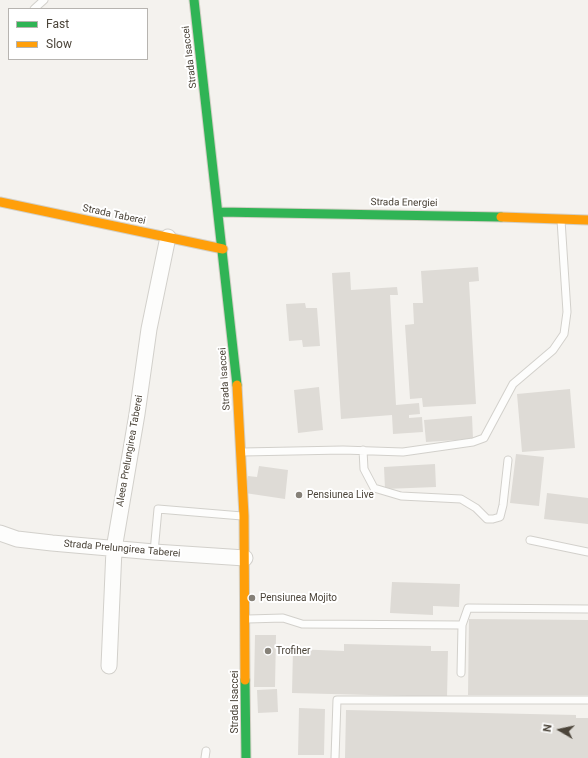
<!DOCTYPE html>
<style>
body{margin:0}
#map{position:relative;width:588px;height:758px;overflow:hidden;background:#f4f2ee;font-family:Roboto,sans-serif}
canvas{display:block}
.legend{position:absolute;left:8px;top:8px;width:140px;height:52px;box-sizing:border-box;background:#fff;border:1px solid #b7b4b0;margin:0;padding:5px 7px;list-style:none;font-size:12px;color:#4b4439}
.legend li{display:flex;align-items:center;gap:8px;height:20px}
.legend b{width:20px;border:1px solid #b7b4b0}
.north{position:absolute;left:540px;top:710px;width:40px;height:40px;-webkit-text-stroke:3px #fff;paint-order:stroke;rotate:279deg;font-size:11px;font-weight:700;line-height:16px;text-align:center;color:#4b4439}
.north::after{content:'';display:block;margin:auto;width:14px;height:18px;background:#4b4439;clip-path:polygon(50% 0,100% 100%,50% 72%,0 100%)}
</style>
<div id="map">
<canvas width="588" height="758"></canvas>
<ul class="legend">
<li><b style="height:5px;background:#30b455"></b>Fast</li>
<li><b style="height:5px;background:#ff9f0a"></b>Slow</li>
</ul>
<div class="north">N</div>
</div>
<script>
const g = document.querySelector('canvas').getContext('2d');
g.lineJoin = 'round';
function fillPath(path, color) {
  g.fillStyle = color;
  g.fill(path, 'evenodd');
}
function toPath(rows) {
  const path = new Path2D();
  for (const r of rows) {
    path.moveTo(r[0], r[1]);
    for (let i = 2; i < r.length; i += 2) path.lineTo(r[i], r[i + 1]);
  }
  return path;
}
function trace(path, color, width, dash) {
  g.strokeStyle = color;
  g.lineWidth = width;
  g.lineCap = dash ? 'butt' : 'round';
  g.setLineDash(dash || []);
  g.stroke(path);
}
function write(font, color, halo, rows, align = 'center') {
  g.font = font + ' Roboto,sans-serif';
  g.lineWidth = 4;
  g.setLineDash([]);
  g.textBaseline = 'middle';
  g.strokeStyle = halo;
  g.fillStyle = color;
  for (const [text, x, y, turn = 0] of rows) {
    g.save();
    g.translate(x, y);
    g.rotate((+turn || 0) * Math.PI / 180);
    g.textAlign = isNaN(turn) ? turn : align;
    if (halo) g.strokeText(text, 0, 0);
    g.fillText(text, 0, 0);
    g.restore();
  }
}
fillPath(toPath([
 [478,267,479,281,469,282,476,404,423,407,422,398,410,399,405,325,414,324,413,303,423,303,421,271],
 [350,272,351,290,397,287,398,295,390,295,396,405,419,403,420,414,409,415,409,418,422,417,423,432,393,434,392,415,341,419,332,273],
 [305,303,306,308,317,308,320,346,303,347,302,340,289,341,286,304],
 [319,387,323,430,298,433,294,390],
 [570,389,575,448,522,452,517,394],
 [472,416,473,439,426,442,424,420],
 [516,454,544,457,539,506,510,503],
 [435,464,436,487,385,489,384,467],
 [259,466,288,470,285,499,245,493,248,476,257,477],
 [547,493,588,498,588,524,544,519],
 [392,582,460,584,459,607,433,606,433,615,390,613],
 [469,619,588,620,588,695,468,695],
 [255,635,276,635,275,687,254,687],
 [344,644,431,646,431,651,448,651,447,697,292,693,293,649,344,651],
 [277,689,278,712,258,713,257,690],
 [299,708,325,709,324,755,298,755],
 [346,710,576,715,576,718,588,718,588,758,345,758]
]), '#dedbd6');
const lane = toPath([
 [34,9,44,0],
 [363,450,364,469,374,488,401,496,461,499,476,508,487,519,493,519,500,517,503,505,508,460],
 [243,452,343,450,403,452,473,442,484,438,513,384,553,350,564,334,567,312,561,220],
 [530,540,588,552],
 [154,552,158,509,242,516],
 [248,619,283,618,302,624,462,625],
 [461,673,462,625,468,608,588,609],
 [205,758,206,751],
 [335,758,337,700,588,700]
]);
const street = toPath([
 [0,533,17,539,52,543,154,552,245,558],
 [109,666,114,549,137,414,149,329,168,237]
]);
const fast = toPath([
 [194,0,237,385],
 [219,212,501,217],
 [245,680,246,758]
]);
const slow = toPath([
 [0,202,223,249],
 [501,217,588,220],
 [237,385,244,516,245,680]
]);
trace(lane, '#d2d0cb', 9);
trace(street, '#d2d0cb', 17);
trace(fast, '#d3cfc5', 11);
trace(slow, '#d3cfc5', 11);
trace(lane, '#fdfdfc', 7);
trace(street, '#fdfdfc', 15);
trace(fast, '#30b455', 9);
trace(slow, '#ff9f0a', 9);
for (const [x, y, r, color] of [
 [299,495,4,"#868178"],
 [252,598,4,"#868178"],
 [268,651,4,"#868178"]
]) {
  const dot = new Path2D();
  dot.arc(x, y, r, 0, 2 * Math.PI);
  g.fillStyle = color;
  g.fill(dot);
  trace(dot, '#fff', 1.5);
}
write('10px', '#4b4439', '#fff', [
 ["Strada Isaccei",190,57,-97],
 ["Strada Energiei",404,203,1],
 ["Strada Taberei",114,215,12],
 ["Strada Isaccei",225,379,-94],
 ["Aleea Prelungirea Taberei",130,451,-80],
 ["Strada Prelungirea Taberei",122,549,5],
 ["Strada Isaccei",235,702,-90]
]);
write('10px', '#4b4439', '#fff', [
 ["Pensiunea Live",307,495],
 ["Pensiunea Mojito",260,598],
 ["Trofiher",276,651]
], 'left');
</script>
